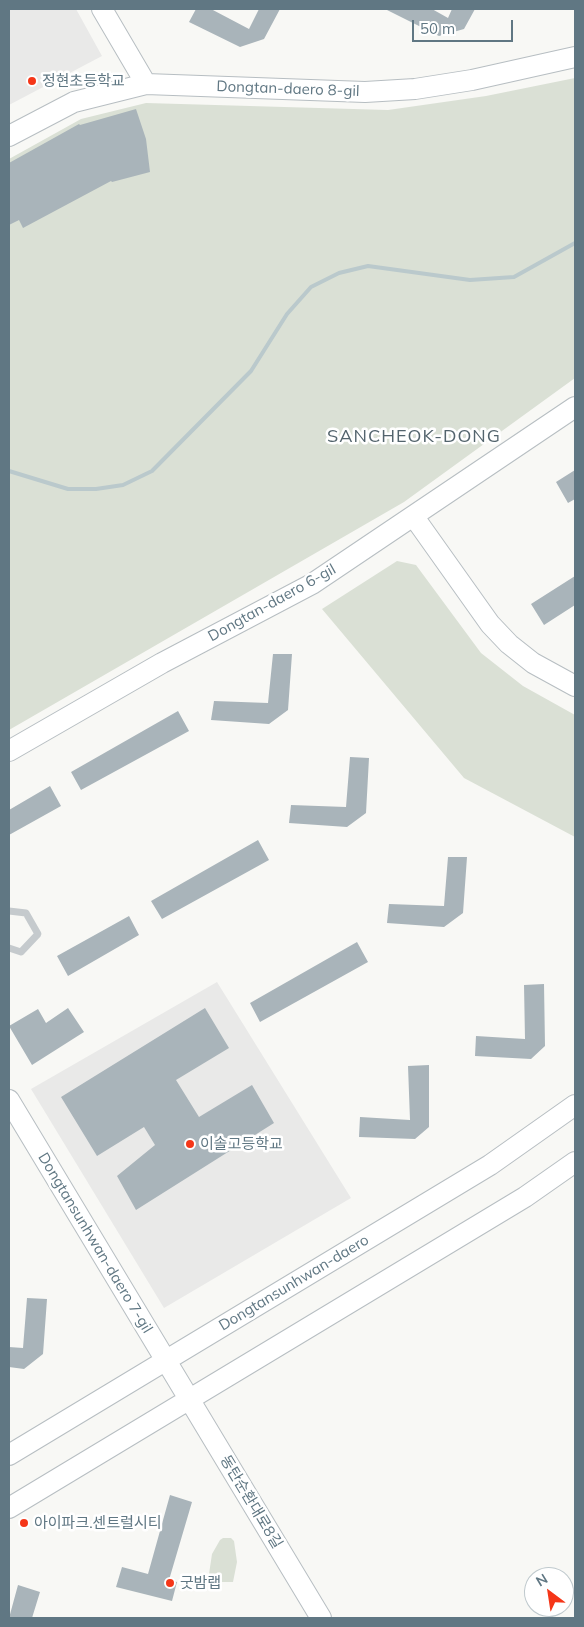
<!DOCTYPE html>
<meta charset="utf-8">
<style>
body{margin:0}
#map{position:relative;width:584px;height:1627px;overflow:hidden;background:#f8f8f5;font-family:Mulish,sans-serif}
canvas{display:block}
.frame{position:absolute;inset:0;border:10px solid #607783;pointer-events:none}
.north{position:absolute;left:524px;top:1567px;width:50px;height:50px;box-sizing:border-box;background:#fff;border:1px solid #bfc9cd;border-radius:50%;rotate:329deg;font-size:14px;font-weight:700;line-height:20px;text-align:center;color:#607783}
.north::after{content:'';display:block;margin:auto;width:18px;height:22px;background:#f53618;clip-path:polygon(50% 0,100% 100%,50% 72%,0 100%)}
.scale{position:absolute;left:412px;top:20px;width:101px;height:22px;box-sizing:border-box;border:2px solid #607783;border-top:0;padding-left:6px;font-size:15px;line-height:18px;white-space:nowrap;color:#607783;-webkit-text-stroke:4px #fff;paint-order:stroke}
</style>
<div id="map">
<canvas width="584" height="1627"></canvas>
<div class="frame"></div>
<div class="north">N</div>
<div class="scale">50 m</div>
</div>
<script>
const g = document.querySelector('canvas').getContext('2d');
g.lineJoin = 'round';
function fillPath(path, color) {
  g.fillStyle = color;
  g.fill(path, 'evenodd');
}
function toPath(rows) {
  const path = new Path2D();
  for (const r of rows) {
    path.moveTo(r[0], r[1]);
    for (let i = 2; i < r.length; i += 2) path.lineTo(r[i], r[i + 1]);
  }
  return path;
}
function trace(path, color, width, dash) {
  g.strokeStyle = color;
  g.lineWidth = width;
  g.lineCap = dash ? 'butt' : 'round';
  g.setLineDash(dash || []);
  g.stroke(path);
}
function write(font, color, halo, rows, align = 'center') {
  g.font = font + ' Mulish,"Noto Sans KR",sans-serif';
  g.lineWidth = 5;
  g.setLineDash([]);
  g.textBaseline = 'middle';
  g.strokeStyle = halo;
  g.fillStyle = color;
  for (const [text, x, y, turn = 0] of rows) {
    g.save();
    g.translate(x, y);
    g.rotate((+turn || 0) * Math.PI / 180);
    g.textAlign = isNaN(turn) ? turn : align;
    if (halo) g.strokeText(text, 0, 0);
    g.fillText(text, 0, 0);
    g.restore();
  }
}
fillPath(toPath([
 [9,9,76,9,102,56,9,105],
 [217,982,351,1198,164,1308,31,1089]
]), '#e9e9e8');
fillPath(toPath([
 [575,78,575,378,404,502,9,730,9,159,81,119,146,103,388,110,486,96],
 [397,561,416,565,481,653,523,686,575,715,575,837,464,778,322,609],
 [223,1538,231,1538,234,1541,237,1562,233,1582,212,1582,209,1574,212,1554,220,1540]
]), '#dae0d5');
trace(toPath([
 [9,471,68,489,96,489,123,485,152,471,251,371,287,314,311,287,339,273,368,266,470,280,514,277,575,243]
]), '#bac9cc', 4);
fillPath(toPath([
 [196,9,211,9,249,29,259,9,280,9,264,39,240,47,189,22],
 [385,9,432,9,448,18,452,9,475,9,464,29,439,36],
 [136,109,146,139,150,172,112,182,111,181,23,228,19,220,9,225,9,163,79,124,80,125],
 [575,470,575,499,568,503,556,482],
 [575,576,575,605,544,625,531,604],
 [273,654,292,654,288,710,269,724,211,720,214,701,268,703],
 [178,711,189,731,81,790,71,772],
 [350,757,369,758,366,813,347,827,289,823,291,805,346,807],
 [50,786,61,806,9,835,9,810],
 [258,840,269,860,162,919,151,901],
 [448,857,467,857,463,913,444,927,387,923,389,904,444,906],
 [129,916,139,935,68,976,57,956],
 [357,942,368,962,260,1022,250,1003],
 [544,984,545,1046,531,1059,475,1056,476,1036,525,1039,524,985],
 [68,1008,84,1032,32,1065,9,1026,38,1009,46,1023],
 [205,1008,229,1048,176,1080,199,1117,252,1085,274,1123,136,1210,117,1176,155,1145,144,1127,97,1156,61,1097],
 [429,1065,429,1127,415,1139,359,1137,360,1117,410,1120,408,1066],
 [27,1298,47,1299,43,1354,24,1369,9,1367,9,1347,23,1348],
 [170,1495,192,1502,169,1580,177,1582,172,1601,116,1587,122,1567,148,1574],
 [18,1585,40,1592,32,1618,9,1618]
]), '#a9b4ba');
const secondary = toPath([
 [102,9,146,84],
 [9,136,74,102,146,84,365,92,415,89,472,80,575,57],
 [414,517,490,624,509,644,533,663,575,686],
 [9,751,162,663,312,584,575,407],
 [9,1100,321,1618],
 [9,1455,490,1165,575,1105],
 [9,1508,525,1197,575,1162]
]);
trace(secondary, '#b7bec2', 22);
trace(toPath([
 [9,911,26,913,38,934,21,952,9,948]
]), '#c5cacd', 7);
trace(secondary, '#fff', 20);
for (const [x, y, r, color] of [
 [32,81,5,"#f53618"],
 [190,1144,5,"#f53618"],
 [24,1523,5,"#f53618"],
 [170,1583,5,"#f53618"]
]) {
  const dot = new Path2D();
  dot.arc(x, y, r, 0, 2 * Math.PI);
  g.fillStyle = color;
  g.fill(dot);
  trace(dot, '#fff', 2);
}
write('15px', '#607783', '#fff', [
 ["정현초등학교",42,81],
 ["이솔고등학교",200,1144],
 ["아이파크.센트럴시티",34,1523],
 ["굿밤랩",180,1583]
], 'left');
write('15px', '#607783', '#fff', [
 ["Dongtan-daero 8-gil",288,89,2],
 ["Dongtan-daero 6-gil",272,603,-29],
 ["Dongtansunhwan-daero 7-gil",95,1243,59],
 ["Dongtansunhwan-daero",294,1283,-31],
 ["동탄순환대로8길",251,1502,59]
]);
g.letterSpacing = '1px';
write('18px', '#53646d', '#fff', [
 ["SANCHEOK-DONG",414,437]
]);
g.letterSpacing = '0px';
</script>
